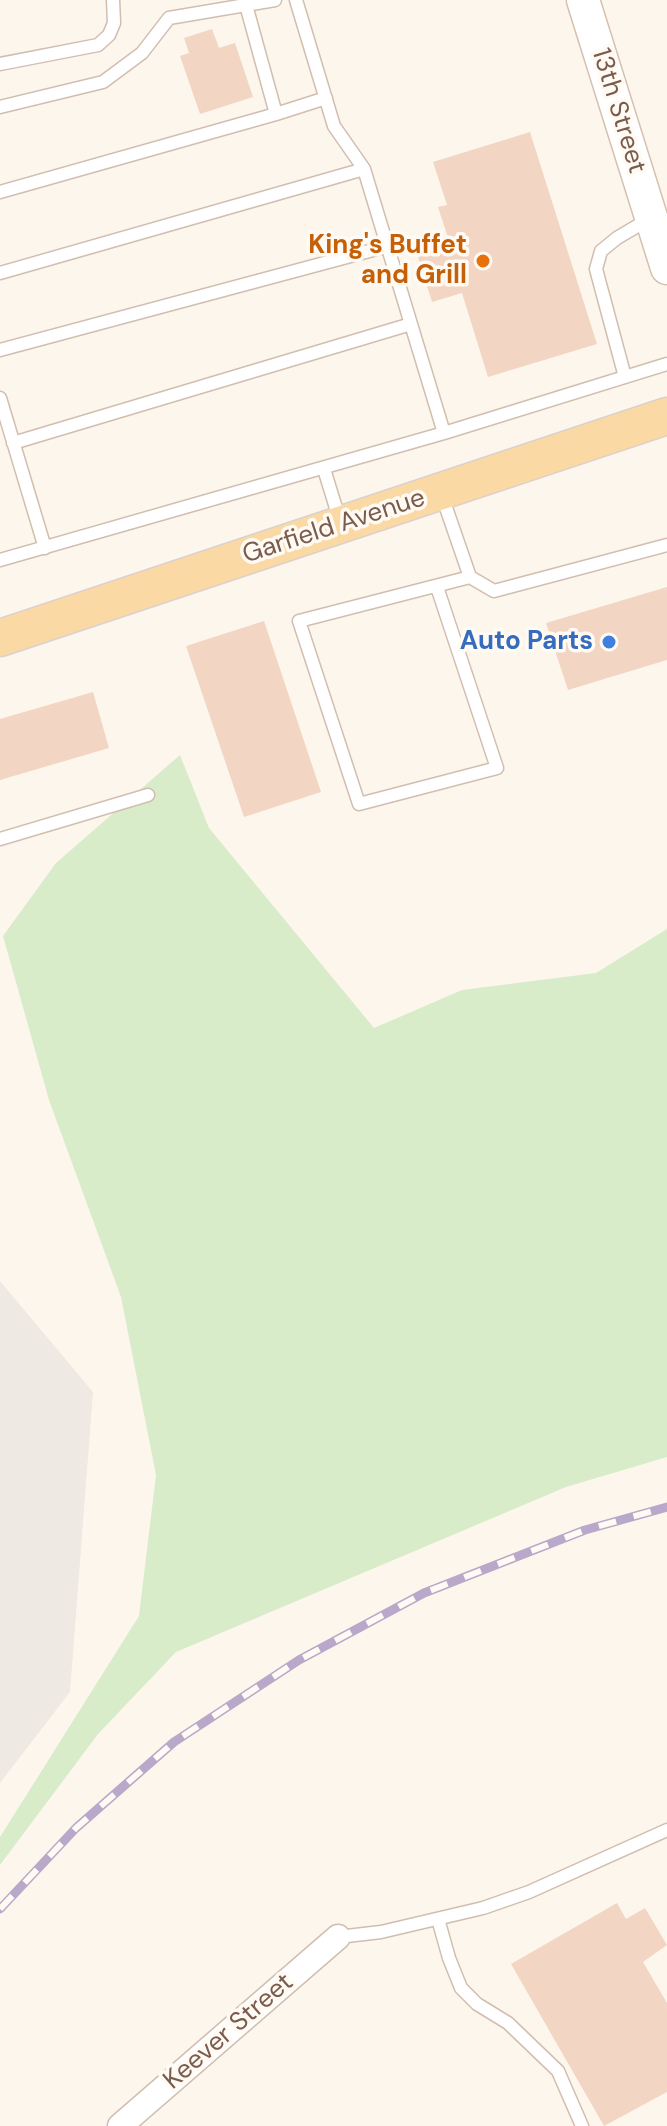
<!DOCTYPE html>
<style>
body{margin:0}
canvas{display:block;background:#fdf6ec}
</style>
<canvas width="667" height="2126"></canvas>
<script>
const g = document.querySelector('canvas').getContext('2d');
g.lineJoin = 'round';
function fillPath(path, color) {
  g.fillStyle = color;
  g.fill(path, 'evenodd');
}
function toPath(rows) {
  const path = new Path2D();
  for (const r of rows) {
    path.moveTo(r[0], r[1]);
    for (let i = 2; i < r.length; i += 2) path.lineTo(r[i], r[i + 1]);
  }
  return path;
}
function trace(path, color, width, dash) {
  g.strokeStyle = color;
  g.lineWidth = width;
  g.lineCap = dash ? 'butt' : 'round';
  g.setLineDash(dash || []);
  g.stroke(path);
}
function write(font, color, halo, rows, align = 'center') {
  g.font = font + ' "DM Sans",sans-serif';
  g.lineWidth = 7;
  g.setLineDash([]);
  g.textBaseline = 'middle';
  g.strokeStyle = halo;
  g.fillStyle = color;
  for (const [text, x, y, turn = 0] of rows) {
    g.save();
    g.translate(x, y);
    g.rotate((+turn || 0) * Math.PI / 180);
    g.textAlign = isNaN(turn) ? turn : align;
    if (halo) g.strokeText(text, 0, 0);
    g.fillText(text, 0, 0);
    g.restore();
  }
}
fillPath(toPath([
 [0,1281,93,1392,70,1692,0,1783]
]), '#efe9e4');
fillPath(toPath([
 [180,755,209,828,374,1028,462,990,596,973,667,929,667,1457,566,1487,176,1652,98,1734,0,1865,0,1837,139,1616,156,1475,121,1297,49,1100,3,936,56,863]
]), '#d8ecc9');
fillPath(toPath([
 [212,29,219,48,235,43,253,97,200,114,180,56,189,53,184,38],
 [530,132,597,344,488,377,462,293,432,302,418,257,451,247,438,207,447,205,433,162],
 [667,587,667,660,568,690,546,623],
 [264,621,321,792,244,817,186,646],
 [93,692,109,748,0,780,0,719],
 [617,1903,626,1919,645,1908,667,1945,643,1962,667,2003,667,2092,604,2126,511,1964]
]), '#f3d5c3');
const lane = toPath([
 [296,0,334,126,364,169,444,433,667,364],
 [246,5,276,114,326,98],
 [0,64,98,45,109,35,114,23,113,0],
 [0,107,103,82,142,53,169,18,275,0],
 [0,192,276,114],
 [0,273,364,169],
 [0,350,388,246],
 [625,377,596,269,601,251,617,238,649,219],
 [0,398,45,548],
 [13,443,411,324],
 [324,469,340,521],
 [442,496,470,577,494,591,667,545],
 [0,560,444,433],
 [437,587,497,768,359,804,299,621,470,577],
 [0,839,148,795],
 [438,1919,449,1958,461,1988,477,2004,508,2023,558,2071,582,2126],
 [338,1937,381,1932,483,1908,529,1892,667,1830]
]);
const street = toPath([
 [120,2126,338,1937]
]);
const secondary = toPath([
 [583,0,667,268]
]);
const primary = toPath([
 [0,638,667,416]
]);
trace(lane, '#d1beb0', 15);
trace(street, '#d1beb0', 27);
trace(secondary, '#d6c0b0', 35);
trace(primary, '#dad1cd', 39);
trace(lane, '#fff', 12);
trace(street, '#fff', 24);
trace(secondary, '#fff', 32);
trace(primary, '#fbd9a5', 36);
const rail = toPath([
 [0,1909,76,1828,174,1742,299,1660,424,1593,585,1530,667,1507]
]);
trace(rail, '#b9a8c9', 9);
trace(rail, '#fffaf3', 6, [18]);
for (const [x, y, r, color] of [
 [483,261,8,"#e8710a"],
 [609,642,8,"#3f7fe0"]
]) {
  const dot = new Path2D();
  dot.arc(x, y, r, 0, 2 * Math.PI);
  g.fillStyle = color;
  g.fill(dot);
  trace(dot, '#fffaf3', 3);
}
write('26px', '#7a5c4d', '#fffaf3', [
 ["13th Street",618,111,73],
 ["Garfield Avenue",334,527,-18],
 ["Keever Street",229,2032,-41]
]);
write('bold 26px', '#c56008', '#fffaf3', [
 ["King's Buffet",467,246],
 ["and Grill",467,276]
], 'right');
write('bold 26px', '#366cbe', '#fffaf3', [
 ["Auto Parts",593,642]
], 'right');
</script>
